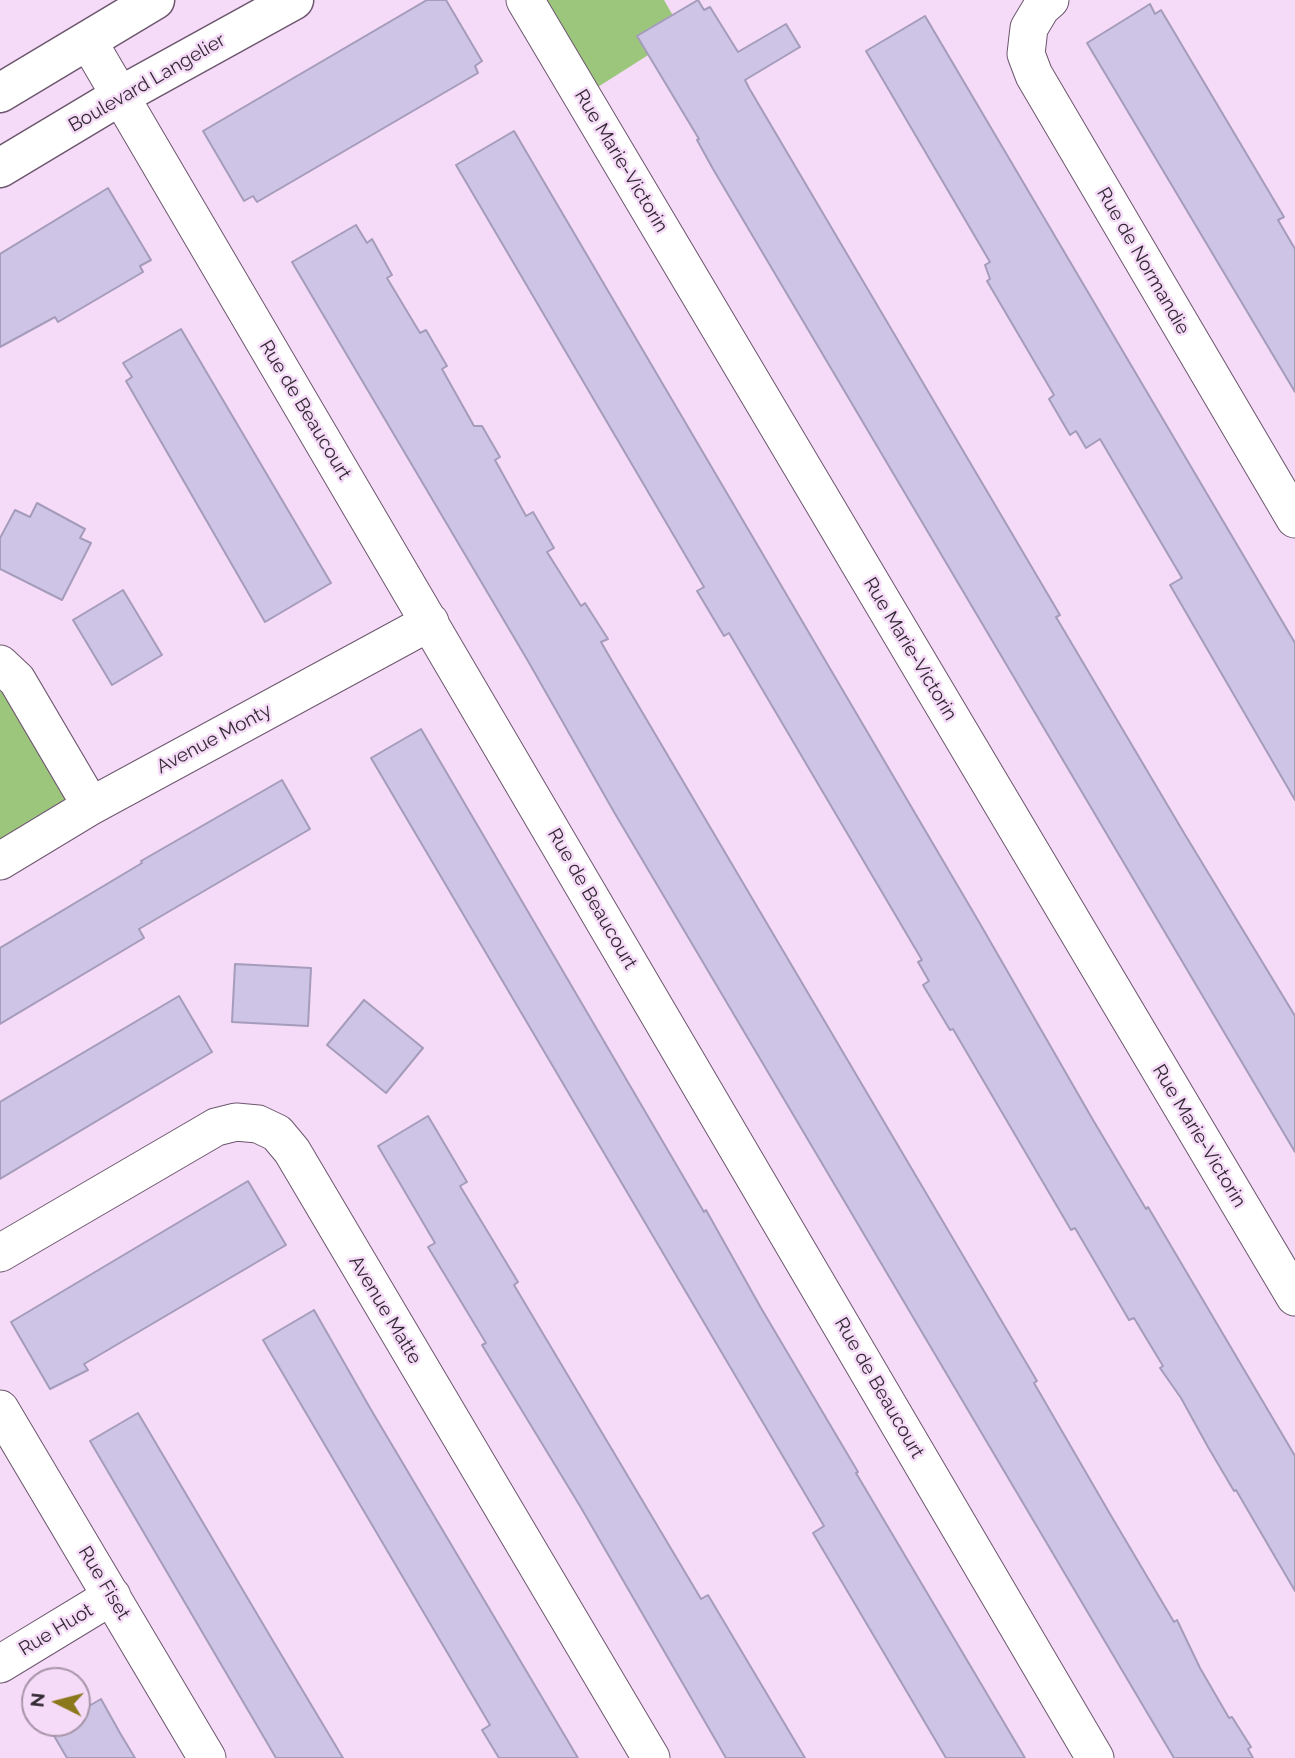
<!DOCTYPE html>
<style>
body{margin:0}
#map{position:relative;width:1295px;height:1758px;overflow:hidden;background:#f5dbf7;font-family:Raleway,sans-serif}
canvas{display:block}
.north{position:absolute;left:21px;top:1667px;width:70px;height:70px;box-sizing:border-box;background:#f5dbf7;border:2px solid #a794a9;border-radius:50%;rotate:276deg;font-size:19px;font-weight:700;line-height:28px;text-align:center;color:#322933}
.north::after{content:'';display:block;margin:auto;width:24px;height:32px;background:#8b781c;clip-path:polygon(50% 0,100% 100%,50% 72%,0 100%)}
</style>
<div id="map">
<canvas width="1295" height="1758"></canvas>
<div class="north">N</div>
</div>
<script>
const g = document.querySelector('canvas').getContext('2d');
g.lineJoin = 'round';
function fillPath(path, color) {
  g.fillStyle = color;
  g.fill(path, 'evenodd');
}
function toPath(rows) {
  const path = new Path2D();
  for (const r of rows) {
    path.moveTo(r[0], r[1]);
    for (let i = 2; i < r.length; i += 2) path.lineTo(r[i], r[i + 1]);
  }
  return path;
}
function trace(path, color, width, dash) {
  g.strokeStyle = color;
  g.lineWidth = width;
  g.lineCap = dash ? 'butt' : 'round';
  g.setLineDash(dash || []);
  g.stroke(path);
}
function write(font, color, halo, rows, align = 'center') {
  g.font = font + ' Raleway,sans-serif';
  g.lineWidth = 5;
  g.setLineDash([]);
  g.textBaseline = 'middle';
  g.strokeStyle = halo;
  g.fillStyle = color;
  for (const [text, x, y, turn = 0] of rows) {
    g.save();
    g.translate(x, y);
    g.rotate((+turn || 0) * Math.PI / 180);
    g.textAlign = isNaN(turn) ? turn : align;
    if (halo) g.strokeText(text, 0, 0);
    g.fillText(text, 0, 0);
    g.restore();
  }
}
fillPath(toPath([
 [525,0,664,0,683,33,582,97],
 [0,667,91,806,0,861]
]), '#9dc67d');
const building = toPath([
 [427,0,446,0,482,61,475,66,478,73,257,202,253,196,244,201,203,131,427,0],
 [698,0,704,10,710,7,738,52,786,24,800,47,745,80,749,88,1060,615,1056,617,1184,833,1295,1016,1295,1152,713,169,697,140,699,139,637,36,698,0],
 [1150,4,1155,14,1161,10,1284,217,1278,220,1295,249,1295,392,1087,43,1150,4],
 [925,16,1295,643,1295,800,1170,585,1182,578,1100,439,1086,448,1076,431,1070,435,1049,399,1054,395,987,281,990,279,985,265,990,262,866,51,925,16],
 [514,131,979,922,1093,1120,1146,1209,1148,1207,1295,1456,1295,1591,1236,1490,1234,1491,1208,1447,1181,1398,1160,1368,1163,1366,1134,1318,1129,1320,1075,1228,1071,1230,953,1029,950,1030,923,985,929,981,918,962,922,960,729,633,724,636,697,591,704,587,456,165,514,131],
 [108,188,151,260,140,266,143,272,58,322,55,317,0,347,0,254,108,188],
 [356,225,367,243,372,239,392,275,387,278,420,333,426,330,447,366,442,369,474,426,482,426,500,457,495,460,526,516,533,512,554,548,547,552,581,606,585,603,608,639,601,642,612,661,1037,1381,1034,1383,1110,1514,1174,1622,1177,1620,1200,1668,1229,1718,1232,1717,1251,1747,1248,1749,1253,1758,1174,1758,614,812,528,661,312,296,292,262,356,225],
 [181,329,331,583,265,622,126,381,132,377,123,363,181,329],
 [37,503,85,529,80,538,91,543,62,600,0,569,0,538,15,510,30,517,37,503],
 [123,590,162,655,112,685,73,620,123,590],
 [421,729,704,1212,706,1210,761,1308,858,1472,856,1473,1025,1758,946,1758,813,1533,824,1526,371,758,421,729],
 [282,780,310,829,139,929,144,938,0,1024,0,948,142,863,141,861,282,780],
 [235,964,311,968,308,1026,232,1022,235,964],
 [179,996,212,1052,0,1179,0,1102,179,996],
 [364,1000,423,1048,386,1093,327,1045,364,1000],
 [428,1116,467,1182,460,1186,518,1282,514,1285,701,1599,708,1595,805,1758,726,1758,580,1506,482,1345,486,1343,428,1247,435,1243,378,1146,428,1116],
 [248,1181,286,1245,84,1364,88,1370,50,1389,11,1322,248,1181],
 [314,1310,370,1408,578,1758,499,1758,482,1730,490,1725,263,1340,314,1310],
 [138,1413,273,1641,343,1758,276,1758,262,1734,90,1441,138,1413],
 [101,1699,120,1733,135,1758,67,1758,50,1729,61,1723,77,1723,77,1713,101,1699]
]);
fillPath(building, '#cec5e6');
trace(building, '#a59cbb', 2);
const minor = toPath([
 [525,0,1295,1297],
 [1050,0,1041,8,1029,28,1026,54,1034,75,1295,519],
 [88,41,1095,1758],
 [0,664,17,680,91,806],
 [0,861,91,806,430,622],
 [0,1253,216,1127,236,1122,258,1124,277,1133,292,1151,651,1758],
 [0,1409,207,1758],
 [0,1664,112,1596]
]);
const major = toPath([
 [0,93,155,0],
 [0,168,120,96,294,0]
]);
trace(minor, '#6d576f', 39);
trace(major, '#6d576f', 41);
trace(minor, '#fff', 37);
trace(major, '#fff', 38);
write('19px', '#322933', '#f5dbf7', [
 ["Boulevard Langelier",147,83,-30],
 ["Rue Marie-Victorin",621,161,59],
 ["Rue de Normandie",1143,261,60],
 ["Rue de Beaucourt",305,410,59],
 ["Rue Marie-Victorin",910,649,59],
 ["Avenue Monty",214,739,-28],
 ["Rue de Beaucourt",592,899,60],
 ["Rue Marie-Victorin",1199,1136,59],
 ["Avenue Matte",385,1310,59],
 ["Rue de Beaucourt",879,1388,60],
 ["Rue Fiset",104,1583,59],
 ["Rue Huot",56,1630,-31]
]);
</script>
